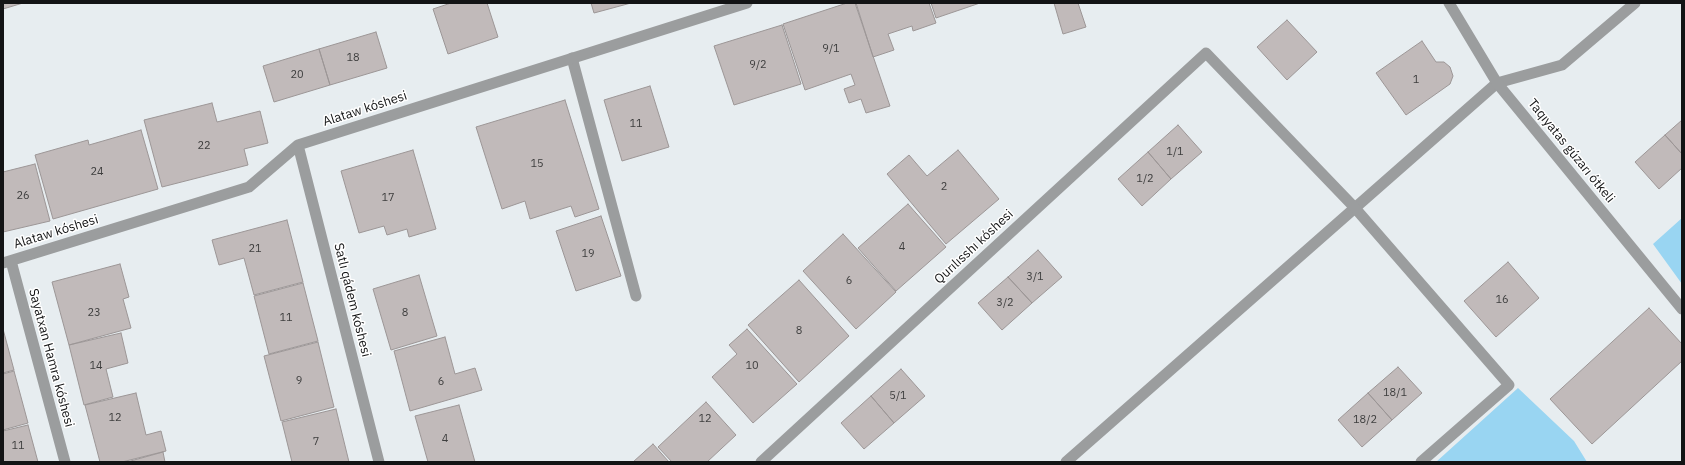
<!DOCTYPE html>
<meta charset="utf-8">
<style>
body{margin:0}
#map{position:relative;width:1685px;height:465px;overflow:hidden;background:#e7edf0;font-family:"IBM Plex Sans",sans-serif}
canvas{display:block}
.frame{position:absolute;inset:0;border:4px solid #131415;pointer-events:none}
</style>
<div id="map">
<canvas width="1685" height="465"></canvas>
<div class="frame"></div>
</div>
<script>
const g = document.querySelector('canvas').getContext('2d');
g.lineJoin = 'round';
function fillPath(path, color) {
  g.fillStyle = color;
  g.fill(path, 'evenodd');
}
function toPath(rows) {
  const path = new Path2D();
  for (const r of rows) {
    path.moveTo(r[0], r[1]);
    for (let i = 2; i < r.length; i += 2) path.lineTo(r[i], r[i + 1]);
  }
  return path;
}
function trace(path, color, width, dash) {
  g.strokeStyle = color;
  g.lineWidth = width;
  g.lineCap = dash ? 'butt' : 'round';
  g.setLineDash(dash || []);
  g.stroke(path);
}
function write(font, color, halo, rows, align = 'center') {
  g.font = font + ' "IBM Plex Sans",sans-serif';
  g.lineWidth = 3;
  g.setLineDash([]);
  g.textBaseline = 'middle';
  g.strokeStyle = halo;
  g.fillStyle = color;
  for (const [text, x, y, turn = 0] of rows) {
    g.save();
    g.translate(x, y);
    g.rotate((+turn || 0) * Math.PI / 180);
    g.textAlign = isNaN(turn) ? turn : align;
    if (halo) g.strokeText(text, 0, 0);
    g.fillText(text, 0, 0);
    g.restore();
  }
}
fillPath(toPath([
 [1682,218,1682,284,1653,244],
 [1518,388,1574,441,1587,462,1436,462]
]), '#99d5f2');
const building = toPath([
 [3,3,23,3,3,9,3,3],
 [451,3,487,3,498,37,448,54,433,9,451,3],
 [591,3,631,3,594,13,591,3],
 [847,3,855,3,890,106,866,113,861,99,849,103,844,89,855,85,851,74,805,90,783,24,847,3],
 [856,3,929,3,936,23,913,31,912,26,888,34,894,50,873,57,856,3],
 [931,3,980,3,936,18,931,3],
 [1054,3,1078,3,1086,27,1063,34,1054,3],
 [1287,20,1317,52,1287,80,1257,47,1287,20],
 [782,25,801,84,734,105,714,46,782,25],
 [376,32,387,68,330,85,319,49,376,32],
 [1422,41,1436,62,1444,62,1450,67,1453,76,1450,84,1406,115,1376,73,1422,41],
 [319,49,330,85,274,102,263,66,319,49],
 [650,86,669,147,622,161,604,100,650,86],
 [565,100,599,209,575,217,571,206,530,219,525,201,502,209,476,127,565,100],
 [212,103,217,122,260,111,268,143,244,149,248,165,162,187,144,120,212,103],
 [1682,120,1682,154,1665,135,1682,120],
 [1178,125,1202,152,1171,179,1148,152,1178,125],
 [141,130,158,189,53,219,35,155,88,140,89,145,141,130],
 [1665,135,1682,154,1682,168,1659,189,1635,162,1665,135],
 [413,150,436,229,409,237,407,229,387,235,384,226,359,233,341,171,413,150],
 [958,150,999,199,946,244,887,174,909,155,927,176,958,150],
 [1148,152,1171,179,1142,206,1118,179,1148,152],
 [35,164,50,221,3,232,3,172,35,164],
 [908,204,946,247,896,291,858,248,908,204],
 [601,216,621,276,576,291,556,231,601,216],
 [287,220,303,282,254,295,244,258,219,265,212,240,287,220],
 [843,234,896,292,856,329,803,271,843,234],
 [1038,250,1062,277,1032,303,1008,277,1038,250],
 [1508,262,1539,298,1496,337,1464,301,1508,262],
 [120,264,129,297,123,299,131,328,69,345,52,282,120,264],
 [419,275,437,336,391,350,373,289,419,275],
 [1008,277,1032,303,1002,330,978,303,1008,277],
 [799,280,849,336,799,382,748,325,799,280],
 [303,283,318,341,269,354,254,296,303,283],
 [1649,308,1682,344,1682,361,1592,444,1550,399,1649,308],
 [3,329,14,370,3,373,3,329],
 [747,329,797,384,753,423,712,377,737,354,729,345,747,329],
 [121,333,128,363,106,369,113,397,84,405,69,345,121,333],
 [445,337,455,374,475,368,482,390,410,411,394,351,445,337],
 [318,342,334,407,281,421,264,356,318,342],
 [1398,367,1422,393,1392,420,1368,393,1398,367],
 [901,369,925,396,894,423,871,396,901,369],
 [14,371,28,423,3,430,3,374,14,371],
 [136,393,146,435,161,431,166,451,122,462,100,462,85,405,136,393],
 [1368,393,1392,420,1362,447,1338,420,1368,393],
 [871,396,894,423,864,449,841,423,871,396],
 [706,402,736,435,707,462,672,462,658,447,706,402],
 [459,405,475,462,428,462,415,416,459,405],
 [336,409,349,462,292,462,282,422,336,409],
 [28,425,38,462,3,462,3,431,28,425],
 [653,444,669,462,633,462,653,444],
 [163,452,165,462,127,462,163,452]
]);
fillPath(building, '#c1baba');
trace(building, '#9c9696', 1);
trace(toPath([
 [572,58,636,296],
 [1066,462,1497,83,1562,65,1635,3]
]), '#9b9d9e', 11);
trace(toPath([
 [1449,3,1497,83,1682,309],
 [298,145,379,462],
 [11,261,65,462],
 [3,263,249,187,298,145,747,3],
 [761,462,1206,53,1355,208,1509,385,1421,462]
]), '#9b9d9e', 11);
write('11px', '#3e3e3e', null, [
 ["9/1",831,49],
 ["18",353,58],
 ["9/2",758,65],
 ["20",297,75],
 ["1",1416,80],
 ["11",636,124],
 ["22",204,146],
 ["1/1",1175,152],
 ["15",537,164],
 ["24",97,172],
 ["1/2",1145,179],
 ["2",944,187],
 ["26",23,196],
 ["17",388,198],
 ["4",902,247],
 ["21",255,249],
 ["19",588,254],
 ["3/1",1035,277],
 ["6",849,281],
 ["16",1502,300],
 ["3/2",1005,303],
 ["23",94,313],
 ["8",405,313],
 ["11",286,318],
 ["8",799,331],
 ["14",96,366],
 ["10",752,366],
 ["9",299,381],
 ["6",441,382],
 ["18/1",1395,393],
 ["5/1",898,396],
 ["12",115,418],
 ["12",705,419],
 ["18/2",1365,420],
 ["4",445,439],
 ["7",316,442],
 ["11",18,446]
]);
write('13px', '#131415', '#fff', [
 ["Alataw kóshesi",365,109,-18],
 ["Taqıyatas gúzarı ótkeli",1571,151,51],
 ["Alataw kóshesi",56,232,-17],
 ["Qurılısshı kóshesi",974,247,-43],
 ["Satlı qádem kóshesi",352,300,76],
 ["Sayatxan Hamra kóshesi",51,358,75]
]);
</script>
